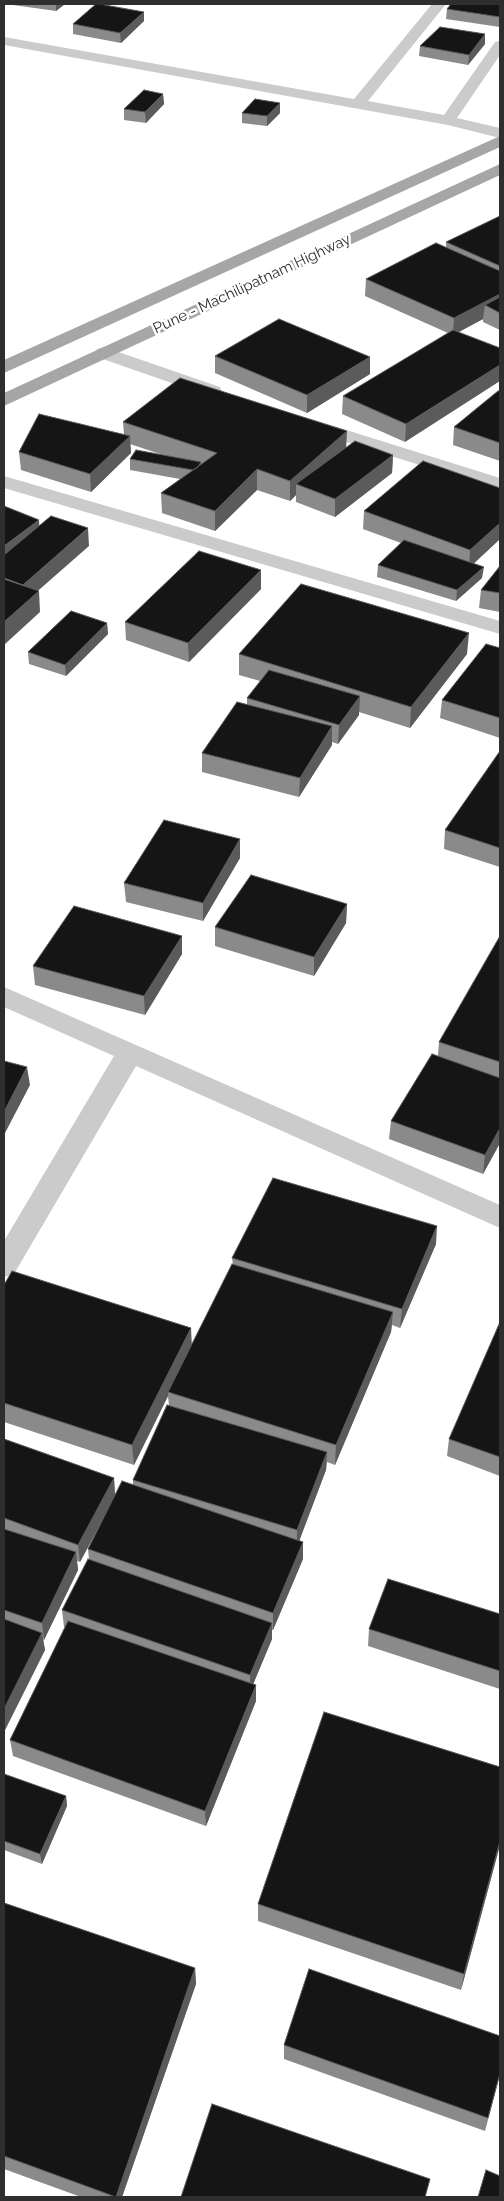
<!DOCTYPE html>
<style>
body{margin:0}
#map{position:relative;width:504px;height:2201px;overflow:hidden;background:#fff;font-family:Raleway,sans-serif}
canvas{display:block}
.frame{position:absolute;inset:0;border:5px solid #2e2e2e;pointer-events:none}
</style>
<div id="map">
<canvas width="504" height="2201"></canvas>
<div class="frame"></div>
</div>
<script>
const g = document.querySelector('canvas').getContext('2d');
g.lineJoin = 'round';
function toPath(rows) {
  const path = new Path2D();
  for (const r of rows) {
    path.moveTo(r[0], r[1]);
    for (let i = 2; i < r.length; i += 2) path.lineTo(r[i], r[i + 1]);
  }
  return path;
}
function fillPath(path, color) {
  g.fillStyle = color;
  g.fill(path, 'evenodd');
}
function trace(path, color, width, dash) {
  g.strokeStyle = color;
  g.lineWidth = width;
  g.lineCap = dash ? 'butt' : 'round';
  g.setLineDash(dash || []);
  g.stroke(path);
}
function write(font, color, halo, rows, align = 'center') {
  g.font = font + ' Raleway,sans-serif';
  g.lineWidth = 5;
  g.setLineDash([]);
  g.textBaseline = 'middle';
  g.strokeStyle = halo;
  g.fillStyle = color;
  for (const [text, x, y, turn = 0] of rows) {
    g.save();
    g.translate(x, y);
    g.rotate((+turn || 0) * Math.PI / 180);
    g.textAlign = isNaN(turn) ? turn : align;
    if (halo) g.strokeText(text, 0, 0);
    g.fillText(text, 0, 0);
    g.restore();
  }
}
fillPath(toPath([
 [432,4,446,4,368,101,444,115,495,42,500,41,500,55,457,118,500,128,500,138,448,125,4,45,4,37,354,99,432,4],
 [104,347,220,387,222,391,220,395,213,397,206,395,97,357,95,353,97,349,104,347],
 [311,419,500,478,500,490,304,429,301,425,304,421,311,419],
 [4,476,500,621,500,634,4,488,4,476],
 [4,987,500,1205,500,1228,136,1066,14,1274,4,1277,4,1241,114,1056,4,1007,4,987]
]), '#cbcbcb');
fillPath(toPath([
 [500,136,500,147,4,373,4,360,500,136],
 [500,164,500,175,4,406,4,393,500,164]
]), '#a6a6a6');
fillPath(toPath([
 [6,4,65,4,56,11],
 [500,4,500,27,446,19,447,9],
 [144,21,121,43,73,34,73,24],
 [485,34,485,44,468,65,419,56,420,46],
 [163,94,164,104,146,123,124,120,124,109],
 [280,103,280,113,267,126,242,123,242,113],
 [500,216,500,330,483,322,483,319,459,332,405,442,342,414,343,396,448,333,365,296,366,279,446,248,446,242],
 [215,356,370,374,307,413,215,373],
 [500,391,500,461,453,445,454,427],
 [123,422,347,447,393,455,392,473,335,517,296,502,296,495,290,501,257,490,215,531,162,513,161,493,180,479,130,470,130,459,163,455,130,444,131,453,91,492,21,470,19,452,124,434],
 [500,488,500,539,474,563,482,578,456,601,377,577,378,565,401,543,363,529,364,511],
 [500,566,500,612,479,608,481,590],
 [261,570,261,589,189,662,126,640,125,622],
 [107,623,108,634,66,676,29,664,28,652],
 [500,648,500,738,440,718,442,700],
 [239,654,467,654,410,728,359,712,359,715,338,744,332,742,332,745,299,797,202,772,202,753,247,705,247,698,260,681,239,675],
 [500,751,500,867,444,849,445,830],
 [240,858,203,921,126,902,124,883],
 [347,904,346,923,314,976,215,946,215,927],
 [182,936,182,954,145,1015,35,985,33,966],
 [500,936,500,1143,483,1174,389,1139,391,1121,438,1056,439,1042],
 [436,1244,400,1328,392,1325,391,1332,335,1465,327,1462,326,1470,299,1540,303,1542,303,1559,273,1630,272,1630,272,1639,253,1684,256,1701,206,1826,13,1756,10,1740,65,1627,64,1627,62,1610,89,1559,88,1549,104,1518,80,1562,77,1561,78,1570,44,1640,43,1639,45,1650,4,1732,4,1439,114,1478,115,1494,133,1485,133,1480,169,1406,168,1396,134,1465,4,1422,4,1285,191,1345,233,1264,232,1258],
 [500,1322,500,1476,447,1456,449,1439],
 [500,1614,500,1689,368,1646,369,1629],
 [500,1767,500,1845,461,1990,258,1921,258,1904],
 [4,1774,66,1796,67,1806,42,1864,4,1850],
 [4,1903,195,1968,196,1984,122,2197,81,2197,4,2169],
 [284,2045,500,2075,485,2131,284,2059]
]), '#8a8a8a');
fillPath(toPath([
 [56,4,65,4,56,11],
 [144,12,144,21,121,43,120,33],
 [485,34,485,44,468,65,469,55],
 [163,94,164,104,146,123,145,112],
 [280,103,280,113,267,126,267,116],
 [500,294,500,310,485,305,483,319,453,335,454,318],
 [370,357,370,374,307,413,307,395],
 [500,365,500,381,405,442,406,424],
 [347,431,346,451,296,484,296,495,290,501,290,481],
 [130,436,131,453,91,492,90,474],
 [393,455,392,473,335,517,335,499],
 [257,469,257,490,215,531,215,511],
 [39,520,40,538,4,565,4,546],
 [500,523,500,539,469,568,470,550],
 [88,528,89,546,24,603,23,585],
 [484,567,482,578,456,601,457,590],
 [261,570,261,589,189,662,188,643],
 [39,591,40,612,4,645,4,622],
 [107,623,108,634,66,676,65,665],
 [469,633,467,654,410,728,411,707],
 [360,696,359,715,338,744,339,725],
 [332,726,332,745,299,797,300,778],
 [240,839,240,858,203,921,203,903],
 [347,904,346,923,314,976,314,957],
 [182,936,182,954,145,1015,144,996],
 [27,1067,30,1085,4,1135,4,1112],
 [500,1128,500,1143,483,1174,485,1155],
 [437,1226,436,1244,400,1328,402,1309],
 [393,1312,391,1332,335,1465,336,1445],
 [191,1328,192,1348,168,1392,168,1396,134,1465,132,1445],
 [327,1452,326,1470,297,1547,297,1530],
 [114,1478,115,1496,80,1562,78,1545],
 [303,1542,303,1559,273,1630,273,1613],
 [76,1552,78,1570,44,1640,42,1623],
 [272,1623,272,1639,250,1692,250,1675],
 [42,1633,45,1650,4,1732,4,1709],
 [256,1685,256,1701,206,1826,205,1811],
 [66,1796,67,1806,42,1864,40,1854],
 [500,1841,500,1845,461,1990,464,1974],
 [195,1968,196,1984,122,2197,116,2197]
]), '#5b5b5b');
const building = toPath([
 [96,4,99,4,144,12,120,33,73,24,96,4],
 [451,4,500,4,500,17,447,9,451,4],
 [440,27,485,34,469,55,420,46,440,27],
 [144,90,163,94,145,112,124,109,144,90],
 [255,99,280,103,267,116,242,113,255,99],
 [500,216,500,266,446,242,500,216],
 [436,243,500,271,500,294,454,318,366,279,436,243],
 [500,297,500,313,485,305,500,297],
 [279,319,370,357,307,395,215,356,279,319],
 [453,330,500,348,500,365,406,424,343,396,453,330],
 [180,378,347,431,290,481,257,469,215,511,161,493,217,453,123,422,180,378],
 [498,391,500,391,500,443,454,427,498,391],
 [39,414,130,436,90,474,19,452,39,414],
 [355,441,393,455,335,499,296,484,355,441],
 [136,450,201,462,198,467,193,470,130,459,136,450],
 [423,461,500,488,500,523,470,550,364,511,423,461],
 [4,506,39,520,4,546,4,506],
 [51,516,88,528,23,585,4,578,4,555,51,516],
 [404,540,484,567,457,590,378,565,404,540],
 [199,551,261,570,188,643,125,622,199,551],
 [500,566,500,593,481,590,500,566],
 [4,579,39,591,4,622,4,579],
 [301,584,469,633,411,707,239,654,301,584],
 [71,611,107,623,65,665,28,652,71,611],
 [486,644,500,648,500,718,442,700,486,644],
 [269,670,360,696,339,725,247,698,269,670],
 [237,702,332,726,300,778,202,753,237,702],
 [500,751,500,848,445,830,500,751],
 [164,820,240,839,203,903,124,883,164,820],
 [251,875,347,904,314,957,215,927,251,875],
 [74,906,182,936,144,996,33,966,74,906],
 [500,936,500,1062,439,1042,500,936],
 [432,1054,500,1078,500,1128,485,1155,391,1121,432,1054],
 [4,1061,27,1067,4,1112,4,1061],
 [273,1178,437,1226,402,1309,232,1258,273,1178],
 [232,1264,393,1312,336,1445,168,1392,232,1264],
 [12,1271,191,1328,132,1445,4,1403,4,1285,12,1271],
 [500,1322,500,1457,449,1439,500,1322],
 [167,1405,327,1452,297,1530,133,1480,167,1405],
 [4,1439,114,1478,78,1545,4,1518,4,1439],
 [122,1481,303,1542,273,1613,88,1549,122,1481],
 [4,1529,76,1552,42,1623,4,1610,4,1529],
 [88,1559,272,1623,250,1675,62,1610,88,1559],
 [388,1579,500,1614,500,1671,369,1629,388,1579],
 [4,1619,42,1633,4,1709,4,1619],
 [68,1621,256,1685,205,1811,10,1740,68,1621],
 [324,1712,500,1767,500,1841,464,1974,258,1904,324,1712],
 [4,1774,66,1796,40,1854,4,1841,4,1774],
 [4,1903,195,1968,116,2197,4,2156,4,1903],
 [309,1969,500,2036,500,2073,488,2118,284,2045,309,1969],
 [212,2104,430,2179,425,2197,181,2197,212,2104],
 [486,2170,500,2176,500,2197,478,2197,486,2170]
]);
fillPath(building, '#151515');
trace(building, '#5b5b5b', 1);
write('15px', '#2e2e2e', '#fff', [
 ["Pune - Machilipatnam Highway",252,284,-25]
]);
</script>
